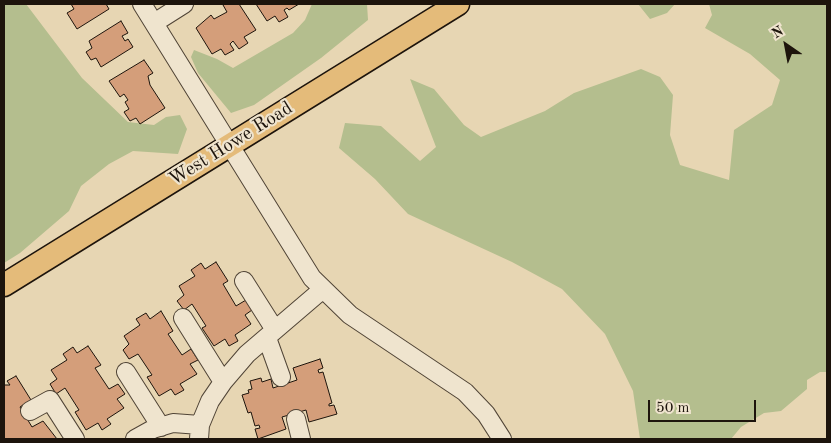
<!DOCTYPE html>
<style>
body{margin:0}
#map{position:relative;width:831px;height:443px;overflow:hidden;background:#e7d6b3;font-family:"Old Standard TT",serif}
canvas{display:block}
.frame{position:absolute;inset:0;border:5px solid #1d140c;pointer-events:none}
.north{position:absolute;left:761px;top:20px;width:50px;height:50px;-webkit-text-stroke:4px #efe4ce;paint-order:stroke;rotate:327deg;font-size:14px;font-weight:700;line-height:20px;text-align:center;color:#1d140c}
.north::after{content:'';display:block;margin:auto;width:18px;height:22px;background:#1d140c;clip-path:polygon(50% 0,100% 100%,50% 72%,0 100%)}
.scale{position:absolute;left:648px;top:400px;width:108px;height:22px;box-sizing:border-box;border:2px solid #1d140c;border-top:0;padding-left:6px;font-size:15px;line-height:18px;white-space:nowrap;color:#1d140c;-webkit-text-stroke:4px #efe4ce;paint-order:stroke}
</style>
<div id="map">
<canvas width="831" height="443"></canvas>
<div class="frame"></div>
<div class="north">N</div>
<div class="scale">50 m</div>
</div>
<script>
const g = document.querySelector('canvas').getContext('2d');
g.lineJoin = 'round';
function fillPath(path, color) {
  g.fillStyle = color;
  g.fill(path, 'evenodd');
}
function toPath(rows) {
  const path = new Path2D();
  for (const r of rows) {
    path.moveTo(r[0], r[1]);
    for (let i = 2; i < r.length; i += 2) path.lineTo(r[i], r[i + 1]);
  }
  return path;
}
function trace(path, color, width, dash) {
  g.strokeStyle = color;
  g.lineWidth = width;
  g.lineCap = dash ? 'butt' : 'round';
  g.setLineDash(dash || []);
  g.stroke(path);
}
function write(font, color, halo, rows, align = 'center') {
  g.font = font + ' "Old Standard TT",serif';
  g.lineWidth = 4.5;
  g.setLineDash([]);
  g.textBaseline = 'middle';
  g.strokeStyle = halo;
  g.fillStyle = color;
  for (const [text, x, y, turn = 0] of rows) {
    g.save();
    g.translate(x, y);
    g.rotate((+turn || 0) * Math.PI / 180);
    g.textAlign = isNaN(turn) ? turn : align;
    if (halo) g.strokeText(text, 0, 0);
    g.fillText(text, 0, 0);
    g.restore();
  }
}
fillPath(toPath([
 [4,4,26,4,82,78,128,122,154,125,166,117,180,115,187,129,178,154,133,151,109,164,81,186,69,211,20,253,4,263],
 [312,4,367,4,368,20,321,58,254,105,231,113,198,73,191,57,194,50,217,59,233,68,293,33,305,20],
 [638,4,675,4,667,13,650,19],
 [709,4,827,4,827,372,820,372,807,380,807,389,781,411,764,413,741,427,731,439,640,439,633,391,605,334,562,289,512,262,408,214,375,179,339,148,345,123,381,126,420,161,436,147,410,79,434,89,464,125,481,137,545,111,574,93,641,69,660,77,673,95,670,135,680,165,729,180,734,130,772,105,780,80,750,54,705,28,712,15]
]), '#b4be8e');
const building = toPath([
 [71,4,106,4,109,9,77,29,67,13,74,9,71,4],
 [225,4,239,4,256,30,244,37,248,43,239,49,233,41,230,44,234,50,225,55,221,49,212,54,196,28,211,15,214,19,227,12,223,5,225,4],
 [256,4,299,4,289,10,287,8,284,10,288,17,279,22,275,16,267,21,256,4],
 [121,21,128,33,122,36,125,41,128,39,133,47,101,67,96,58,91,60,86,52,92,48,89,41,121,21],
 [144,60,153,73,148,76,150,85,165,108,140,124,136,118,130,121,124,112,129,109,125,102,128,100,124,94,120,97,109,81,144,60],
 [216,262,228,281,223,284,236,306,246,300,252,310,245,315,251,324,235,335,238,341,229,346,225,339,214,346,202,328,206,326,192,304,184,310,177,301,184,295,179,286,195,276,191,270,201,263,205,269,216,262],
 [161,311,173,331,168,334,182,355,191,349,198,360,190,364,197,374,180,384,184,390,175,395,171,389,159,396,147,377,152,375,138,354,129,359,123,350,129,344,124,336,140,325,136,319,146,313,150,319,161,311],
 [88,346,101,365,95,368,109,389,118,384,125,394,117,399,124,408,107,419,111,424,102,430,98,423,86,430,75,412,79,410,65,388,56,394,50,384,57,379,51,370,67,360,63,354,73,347,77,353,88,346],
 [320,359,323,368,318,370,319,373,323,372,332,403,329,404,329,406,334,405,337,414,309,422,306,410,282,417,286,429,258,439,255,429,260,428,259,425,255,426,251,412,248,413,242,395,249,393,248,390,252,389,250,381,261,378,262,382,271,379,273,388,297,380,293,368,320,359],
 [16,376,31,400,20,407,32,427,43,421,57,439,4,439,4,385,10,385,7,381,16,376]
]);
fillPath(building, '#d49e7a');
trace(building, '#1d140c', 1);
const minor = toPath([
 [142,4,312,278,350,315,465,392,486,414,502,439],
 [154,23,184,4],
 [244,281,275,330],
 [183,318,223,382],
 [267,338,281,377],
 [126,372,161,427],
 [30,411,50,400,75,439],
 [296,419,301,439],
 [135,439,153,429,173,423,200,425],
 [199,439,200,425,210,401,223,382,247,354,323,289]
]);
const major = toPath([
 [4,285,458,4]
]);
trace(minor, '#504436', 20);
trace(major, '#1d140c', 25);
trace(minor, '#efe4ce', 18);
trace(major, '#e4bb7a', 22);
write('19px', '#1d140c', '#efe4ce', [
 ["West Howe Road",231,144,-32]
]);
</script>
